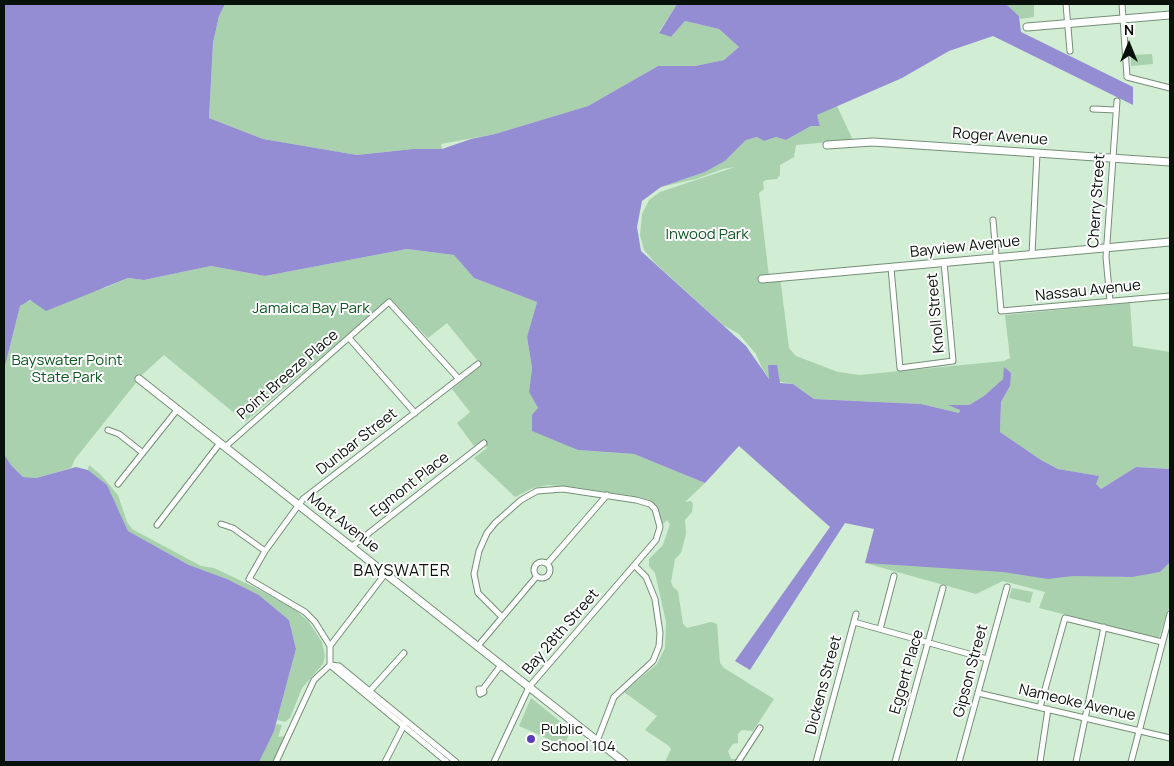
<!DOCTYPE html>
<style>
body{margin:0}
#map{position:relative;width:1174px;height:766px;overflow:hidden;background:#d1edd3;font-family:Manrope,sans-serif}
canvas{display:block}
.frame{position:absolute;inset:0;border:5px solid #08120a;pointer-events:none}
.north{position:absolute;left:1104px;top:20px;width:50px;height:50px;-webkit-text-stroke:4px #fff;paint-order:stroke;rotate:0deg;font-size:14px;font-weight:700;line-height:20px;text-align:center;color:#08120a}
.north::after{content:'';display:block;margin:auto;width:18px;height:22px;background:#08120a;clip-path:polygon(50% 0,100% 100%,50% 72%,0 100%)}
</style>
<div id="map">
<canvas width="1174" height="766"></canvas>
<div class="frame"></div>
<div class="north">N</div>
</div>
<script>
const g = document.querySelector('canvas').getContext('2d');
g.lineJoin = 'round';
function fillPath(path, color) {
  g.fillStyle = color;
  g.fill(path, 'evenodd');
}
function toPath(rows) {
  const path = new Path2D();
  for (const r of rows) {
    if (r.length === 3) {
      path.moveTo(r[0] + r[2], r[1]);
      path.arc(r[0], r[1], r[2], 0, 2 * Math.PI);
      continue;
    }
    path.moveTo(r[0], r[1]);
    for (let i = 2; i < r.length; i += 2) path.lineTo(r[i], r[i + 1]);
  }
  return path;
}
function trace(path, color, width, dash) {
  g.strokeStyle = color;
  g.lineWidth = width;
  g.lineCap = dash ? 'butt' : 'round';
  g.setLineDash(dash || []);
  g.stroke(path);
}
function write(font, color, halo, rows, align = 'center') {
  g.font = font + ' Manrope,sans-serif';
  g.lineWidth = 4;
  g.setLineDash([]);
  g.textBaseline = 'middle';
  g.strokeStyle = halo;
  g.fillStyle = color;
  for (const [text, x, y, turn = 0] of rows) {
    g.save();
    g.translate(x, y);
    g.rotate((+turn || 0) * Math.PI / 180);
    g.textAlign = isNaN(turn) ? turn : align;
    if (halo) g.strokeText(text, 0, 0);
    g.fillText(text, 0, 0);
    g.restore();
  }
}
fillPath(toPath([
 [225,4,677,4,659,32,671,37,685,21,719,29,739,47,724,60,695,66,658,66,588,106,495,134,441,144,442,149,413,149,357,155,263,139,209,118,213,43,219,16],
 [1006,4,1034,4,1034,17,1020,19,1019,16],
 [1152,54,1153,64,1131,66,1131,55],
 [837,106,853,140,796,145,794,157,780,165,780,175,777,179,766,180,763,182,764,189,759,193,769,277,780,277,789,348,796,356,838,372,859,375,1004,361,1010,358,1005,315,1130,303,1133,346,1170,352,1170,469,1136,467,1101,489,1095,484,1098,476,1058,469,1041,460,1000,432,1001,402,1010,386,1005,367,1003,379,984,396,969,405,951,405,960,410,959,413,921,404,814,399,793,384,770,380,762,368,756,354,739,334,723,325,655,263,644,250,640,235,642,214,649,200,660,192,735,167,723,169,696,179,661,187,705,172,725,161,746,140,757,137,764,141,776,137,786,140,811,126,820,125,816,115],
 [407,249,454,255,474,278,537,302,527,337,532,368,529,392,538,408,578,450,634,454,705,483,685,502,691,501,693,504,692,512,685,520,686,534,681,553,675,559,671,582,673,587,678,591,683,624,687,628,711,622,717,624,720,663,724,668,774,699,753,731,742,730,738,734,738,743,733,744,728,751,731,759,737,759,735,762,665,762,671,749,669,746,645,730,657,716,624,692,657,664,665,648,666,622,655,573,649,566,649,559,663,545,670,524,667,520,662,525,657,510,651,503,632,496,574,487,548,485,533,488,515,497,474,458,487,448,483,440,474,446,457,423,470,412,452,389,481,365,447,323,428,338,389,299,245,422,164,355,143,374,75,459,71,468,36,478,23,477,11,465,4,454,4,370,20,306,25,302,105,288,128,278,144,280,211,266,265,276],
 [89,465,101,475,118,495,127,522,132,529,201,566,214,568,254,587,293,608,308,621,322,642,325,656,323,664,302,688,290,718,285,722,277,720,296,649,289,620,259,595,227,579,189,565,128,531,107,486,88,470],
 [874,531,1120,577,1160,572,1170,561,1170,607,1167,612,1159,638,1039,608,1045,592,1003,581,976,594,865,563],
 [1012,588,1033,592,1030,603,1009,598],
 [531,698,571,730,564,746,519,726],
 [276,724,282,725,278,737,285,736,273,762,258,762]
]), '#a9d1ad');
fillPath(toPath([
 [4,4,225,4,219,16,213,43,209,118,263,139,357,155,413,149,442,149,471,139,495,134,588,106,658,66,695,66,724,60,739,47,719,29,685,21,671,37,659,33,677,4,1006,4,1019,16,1021,32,1133,87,1133,105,993,36,949,51,902,78,817,115,820,126,811,126,786,140,776,137,764,141,757,137,746,140,725,161,705,172,661,187,642,201,637,227,641,251,746,346,769,379,768,365,777,365,780,383,793,384,814,399,921,404,959,413,960,410,948,405,969,405,984,396,1003,379,1004,367,1011,373,1010,386,1001,402,1000,432,1041,460,1058,469,1099,476,1096,484,1101,489,1136,467,1170,469,1170,562,1160,572,1132,577,1073,576,1048,579,1003,572,865,563,874,529,845,523,750,670,735,661,830,527,739,446,705,483,634,454,578,450,532,431,532,415,538,408,529,392,532,368,527,337,537,302,474,278,454,255,407,249,265,276,211,266,144,280,128,278,46,311,30,300,20,306,4,370],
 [4,454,11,465,23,477,36,478,76,467,88,470,107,485,128,531,189,565,227,579,259,595,289,620,296,649,274,731,259,762,4,762]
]), '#958dd4');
const street = toPath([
 [1066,4,1070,51],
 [1122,4,1127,77,1170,88],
 [1093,109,1116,110],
 [993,220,1001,311,1170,296],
 [1032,254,1037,153],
 [891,268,900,368,953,361,944,262],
 [1110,301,1106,257,1117,101],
 [349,338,415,413],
 [108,430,119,434,143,453],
 [225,447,389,302,459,379],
 [118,484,177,410],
 [221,524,233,528,265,551],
 [157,525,220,443],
 [351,547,484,443],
 [542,570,8],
 [547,564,607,495],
 [854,622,987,659],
 [880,629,894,576],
 [330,646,385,574],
 [477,647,537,576],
 [330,665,339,666,456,762],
 [483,689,484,692,480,694,479,689,483,689,501,665],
 [368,693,404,653],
 [978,693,1170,738],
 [1040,707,1065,618,1162,642],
 [597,741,614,697,653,661,659,646,660,633,655,599,646,577,635,566],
 [276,762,314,680,330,665],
 [385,762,405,723],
 [447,762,330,665,330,646,315,622,305,612,249,579,265,551,303,499,478,364],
 [494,762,529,687,656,540,660,527,655,509,650,504,636,500,563,489,537,491,521,500,495,523,487,533,479,551,474,574,478,593,502,617],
 [738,762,760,728],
 [816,762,856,614],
 [895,762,943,588],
 [959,762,1007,587],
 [1040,762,1048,709],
 [1076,762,1104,627],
 [1131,762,1170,614]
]);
const secondary = toPath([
 [1027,27,1170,15],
 [827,145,873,142,1170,162],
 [762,279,1170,242],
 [139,379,624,762]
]);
trace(street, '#758f78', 7);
trace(secondary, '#758f78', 9);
trace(street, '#fff', 5);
trace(secondary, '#fff', 7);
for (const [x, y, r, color] of [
 [531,739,5,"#5b3eb6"]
]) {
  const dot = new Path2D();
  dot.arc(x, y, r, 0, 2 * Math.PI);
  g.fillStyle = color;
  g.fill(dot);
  trace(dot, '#fff', 2);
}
write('15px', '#08120a', '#fff', [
 ["Roger Avenue",1000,137,4],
 ["Cherry Street",1097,201,-86],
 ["Bayview Avenue",965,247,-6],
 ["Nassau Avenue",1088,291,-6],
 ["Knoll Street",936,313,-95],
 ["Point Breeze Place",288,375,-41],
 ["Dunbar Street",357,442,-38],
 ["Egmont Place",410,485,-38],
 ["Mott Avenue",343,523,38],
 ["Bay 28th Street",561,632,-49],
 ["Gipson Street",971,671,-75],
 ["Eggert Place",907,672,-74],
 ["Dickens Street",824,685,-75],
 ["Nameoke Avenue",1077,703,13]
]);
write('15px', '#0d5521', '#fff', [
 ["Inwood Park",707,235],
 ["Jamaica Bay Park",311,309],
 ["Bayswater Point",67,361],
 ["State Park",67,378]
]);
write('15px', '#08120a', '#fff', [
 ["Public",541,730],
 ["School 104",541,747]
], 'left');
g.letterSpacing = '1px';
write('16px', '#08120a', '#fff', [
 ["BAYSWATER",402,572]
]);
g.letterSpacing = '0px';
</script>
